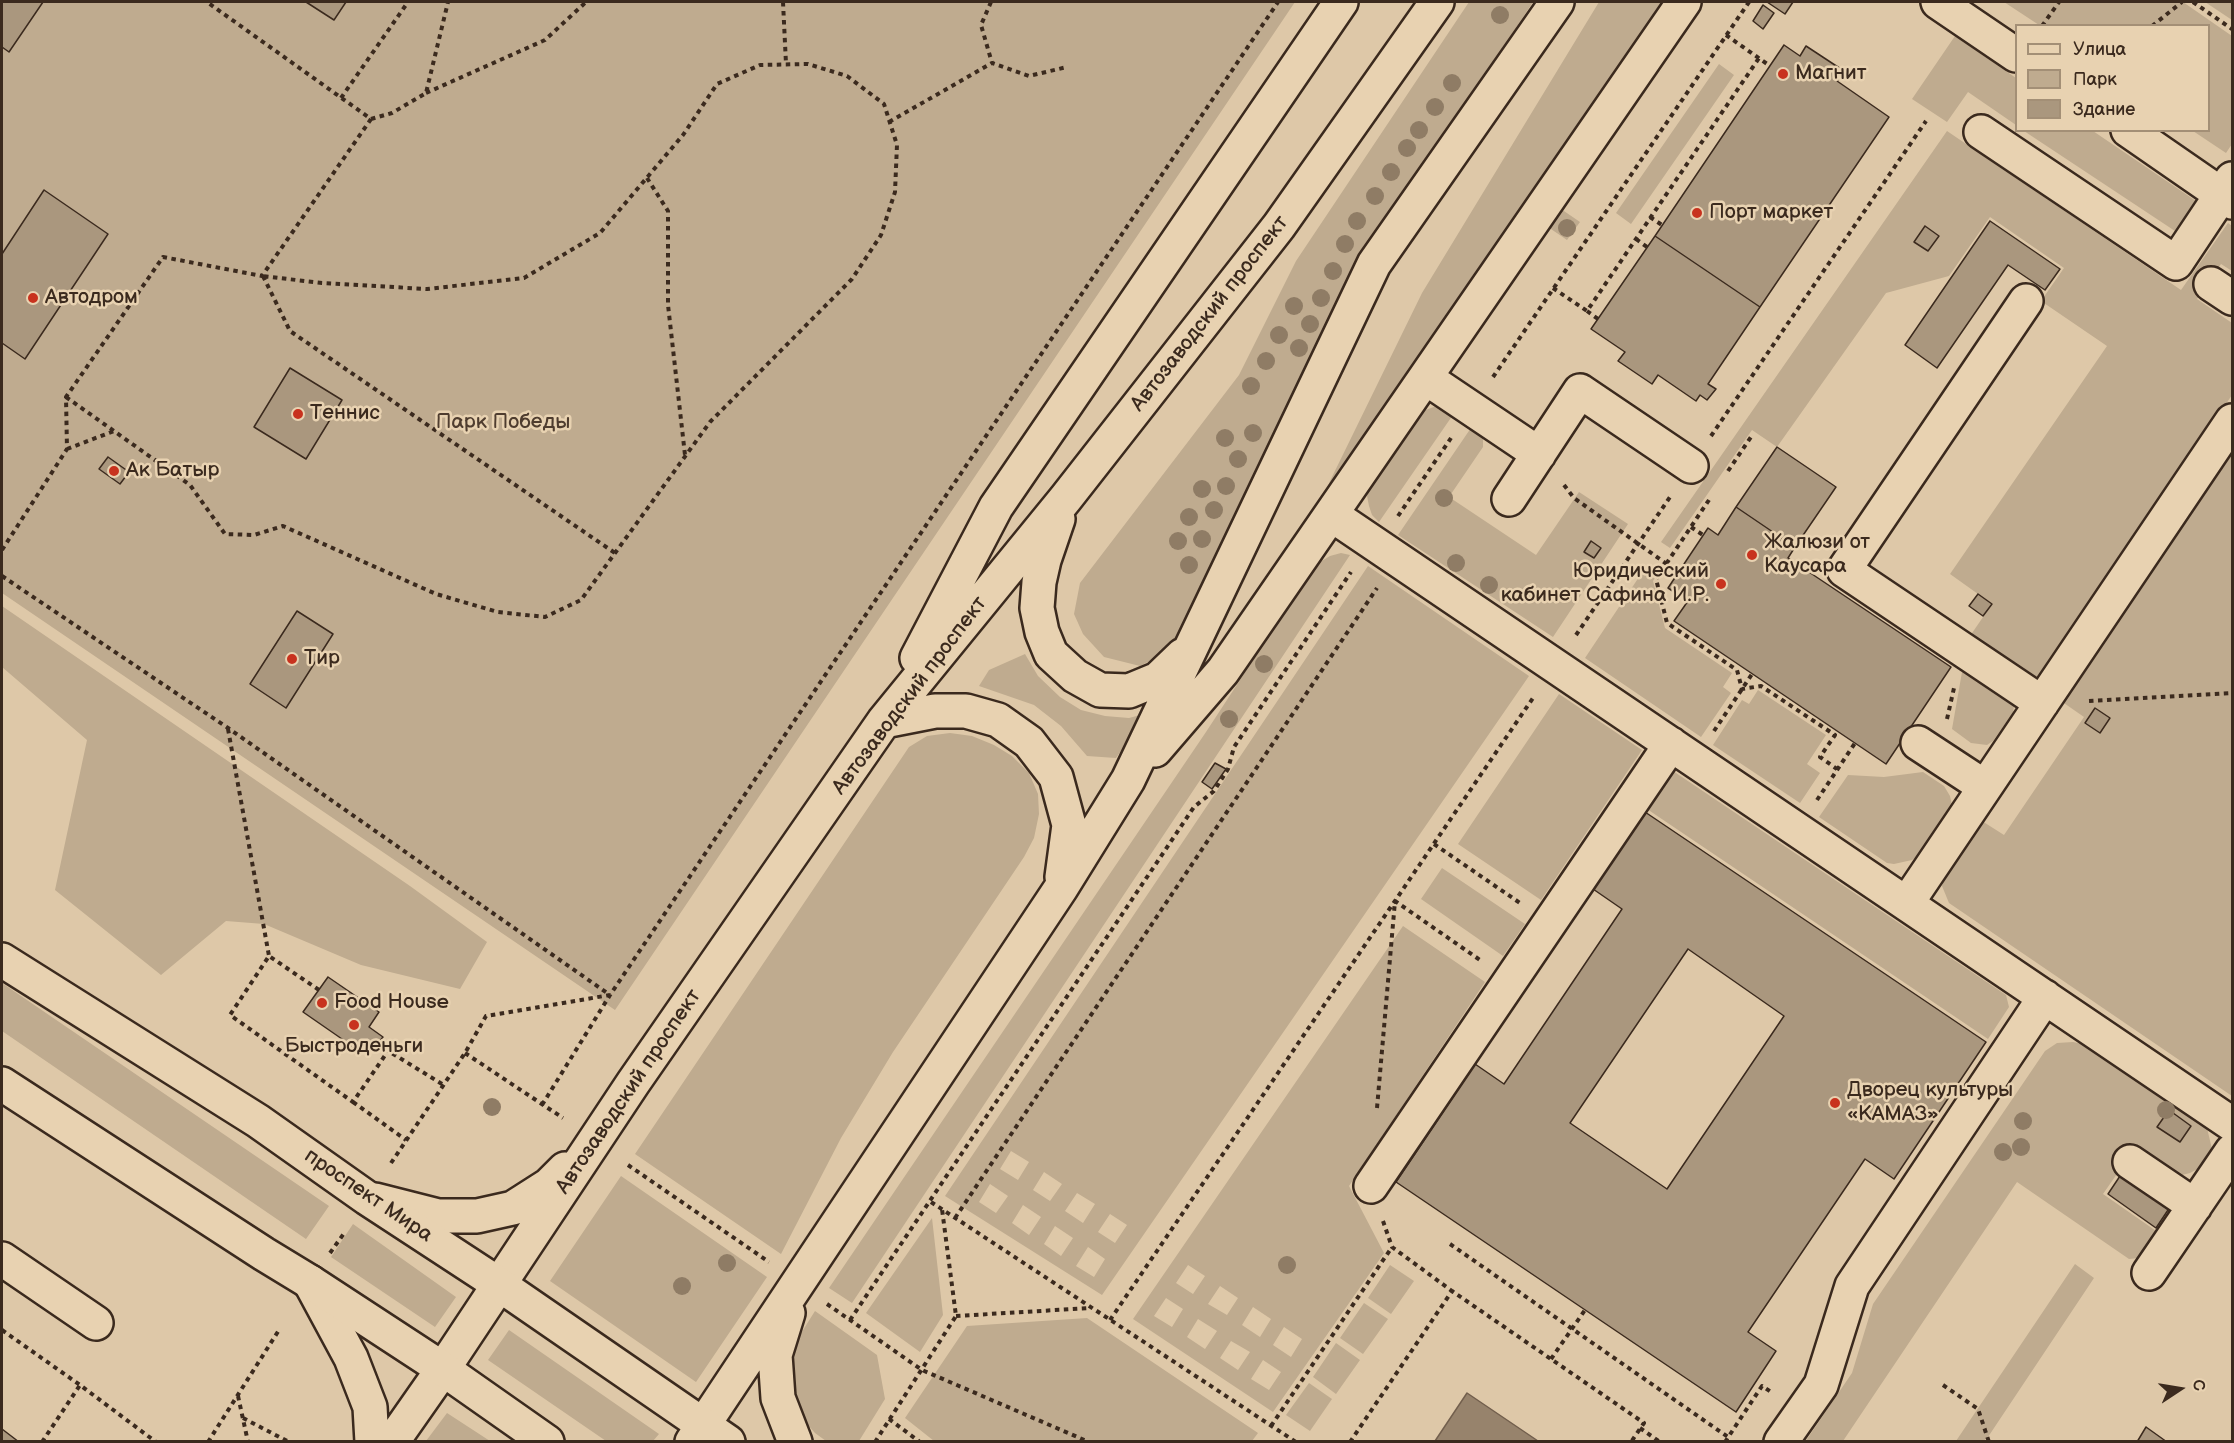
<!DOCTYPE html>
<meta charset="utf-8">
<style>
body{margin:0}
#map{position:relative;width:2234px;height:1443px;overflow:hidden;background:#dec8a8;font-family:"Balsamiq Sans",sans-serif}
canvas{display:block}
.frame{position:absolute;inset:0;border:3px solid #3b2a1e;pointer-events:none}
.legend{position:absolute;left:2015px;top:24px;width:195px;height:108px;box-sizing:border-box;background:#e8d2b1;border:2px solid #a38f76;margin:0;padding:8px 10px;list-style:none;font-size:18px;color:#3b2a1e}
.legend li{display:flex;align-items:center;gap:12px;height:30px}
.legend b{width:30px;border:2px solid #a38f76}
.north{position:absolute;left:2150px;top:1359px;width:60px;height:60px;-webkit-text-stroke:4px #e8d2b1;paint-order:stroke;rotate:78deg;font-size:16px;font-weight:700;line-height:24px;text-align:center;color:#3b2a1e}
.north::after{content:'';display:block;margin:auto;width:21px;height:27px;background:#3b2a1e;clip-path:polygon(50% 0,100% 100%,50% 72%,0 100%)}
</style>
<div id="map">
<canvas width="2234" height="1443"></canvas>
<div class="frame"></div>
<ul class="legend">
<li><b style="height:8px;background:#e8d2b1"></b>Улица</li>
<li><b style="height:16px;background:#bfab8f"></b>Парк</li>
<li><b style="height:16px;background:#aa977e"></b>Здание</li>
</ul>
<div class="north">С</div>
</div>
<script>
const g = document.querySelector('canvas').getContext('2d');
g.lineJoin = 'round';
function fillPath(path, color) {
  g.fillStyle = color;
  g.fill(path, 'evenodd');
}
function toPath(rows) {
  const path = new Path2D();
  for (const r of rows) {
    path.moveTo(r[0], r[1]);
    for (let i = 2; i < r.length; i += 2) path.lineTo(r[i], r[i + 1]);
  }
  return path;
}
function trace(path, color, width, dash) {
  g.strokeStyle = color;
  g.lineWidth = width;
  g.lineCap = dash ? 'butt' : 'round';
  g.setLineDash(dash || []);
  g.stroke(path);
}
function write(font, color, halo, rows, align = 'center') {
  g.font = font + ' "Balsamiq Sans",sans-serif';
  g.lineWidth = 5;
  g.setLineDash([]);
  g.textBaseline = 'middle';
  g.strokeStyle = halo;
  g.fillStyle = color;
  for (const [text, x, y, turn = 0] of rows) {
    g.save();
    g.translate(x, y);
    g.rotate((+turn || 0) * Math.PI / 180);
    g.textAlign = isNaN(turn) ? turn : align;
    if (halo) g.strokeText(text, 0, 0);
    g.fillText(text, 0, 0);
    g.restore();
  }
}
fillPath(toPath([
 [2,2,1295,2,615,1010,2,593],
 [1469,2,1533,2,1362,260,1177,647,1140,666,1104,657,1083,634,1074,614,1080,583,1239,375,1296,261],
 [1599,2,1665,2,1308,526,1422,293],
 [2004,2,2183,2,2232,36,2232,144,2226,153,2193,131,2208,130,2208,26,2039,25],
 [2205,2,2232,2,2232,20],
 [1955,36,2016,78,2016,125,1968,92,1947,122,1912,99],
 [1719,64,1734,75,1631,224,1616,213],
 [1947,131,2181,290,2228,223,2232,226,2232,271,2221,264,2197,299,2232,323,2232,395,2042,675,2034,677,2026,676,1970,636,1992,604,1950,574,2107,346,2041,301,2064,268,1990,217,1949,276,1886,293,1777,447,1752,430,1670,548,1661,542],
 [2024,131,2093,131,2196,201,2175,231],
 [1561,209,1580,222,1567,240,1548,227],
 [1439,405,1457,409,1379,522,1372,515,1369,506,1367,496,1370,487,1423,411],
 [1475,422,1483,431,1483,447,1449,497,1536,555,1579,492,1628,524,1553,637,1398,535],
 [2232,444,2232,1096,1949,903,1942,886,1944,877,1982,821,2004,835,2084,717,2061,701],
 [1341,553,1350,555,852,1303,829,1288,1206,732,1310,573,1320,562,1330,556],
 [1647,565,1659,572,1653,581,1665,628,1732,673,1723,687,1731,693,1701,737,1585,658],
 [1368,566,1529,676,1102,1295,945,1196],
 [1011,1151,1029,1162,1018,1180,1000,1169],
 [1044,1172,1062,1184,1050,1201,1033,1190],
 [990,1184,1008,1196,996,1213,979,1202],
 [1077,1193,1095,1204,1083,1223,1065,1211],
 [1023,1205,1041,1217,1029,1235,1012,1223],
 [1110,1214,1127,1225,1115,1243,1098,1232],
 [1055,1226,1073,1238,1061,1256,1044,1244],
 [1088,1247,1105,1259,1094,1277,1076,1266],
 [2,606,410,886,487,942,460,989,361,965,264,924,226,921,161,975,55,890,87,740,2,667],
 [1025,654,1038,676,1060,697,1081,710,1105,716,1129,718,1148,713,1116,758,1087,756,1061,726,1034,705,979,686,989,670],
 [1962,672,1979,676,2011,700,2014,706,2013,713,1993,741,1987,745,1971,743,1952,729],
 [1758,690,1826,735,1807,764,1820,773,1800,803,1713,745,1742,700,1749,704],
 [1559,694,1642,750,1541,900,1458,844],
 [950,733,972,736,994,745,1012,756,1029,773,1038,794,1039,814,1034,838,1024,857,893,1052,841,1138,781,1254,635,1154,909,747,927,736],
 [1673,771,2006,995,2009,1007,1988,1039,1647,809],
 [1923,772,1944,786,1950,796,1952,805,1950,815,1918,856,1912,860,1894,864,1887,863,1819,817,1848,775,1884,777],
 [1442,868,1525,924,1503,956,1421,899],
 [1403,926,1485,982,1349,1186,1384,1253,1273,1412,1133,1319],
 [1188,1265,1205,1276,1193,1294,1176,1283],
 [1220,1286,1238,1298,1227,1315,1208,1304],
 [1166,1298,1183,1309,1172,1327,1154,1316],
 [1253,1307,1271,1319,1260,1337,1242,1325],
 [1198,1319,1217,1331,1205,1349,1187,1337],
 [1284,1327,1302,1339,1291,1357,1273,1345],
 [1231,1341,1250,1352,1238,1370,1220,1358],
 [1263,1360,1281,1372,1269,1390,1251,1379],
 [2,983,329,1206,306,1239,2,1031],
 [2073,1042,2087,1045,2207,1128,2212,1149,2201,1167,2190,1173,2178,1176,2133,1151,2103,1194,2159,1233,2139,1258,2129,1259,2017,1182,1843,1441,1805,1442,1852,1373,1873,1304,2045,1051,2057,1043],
 [621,1176,767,1277,696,1382,550,1281],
 [932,1218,943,1315,920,1352,866,1313],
 [353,1224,456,1297,435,1327,331,1257],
 [2075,1264,2094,1278,1988,1437,1984,1441,1956,1441],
 [1390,1265,1414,1281,1391,1314,1368,1298],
 [1364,1303,1388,1319,1363,1354,1340,1338],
 [815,1311,877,1355,885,1399,859,1441,826,1441,815,1433,799,1415,786,1370,793,1346],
 [1087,1318,1258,1433,1252,1441,934,1441,905,1418,967,1326],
 [509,1330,659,1434,653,1441,606,1441,488,1360],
 [1336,1343,1360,1360,1336,1394,1313,1377],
 [1309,1383,1332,1399,1310,1431,1286,1415],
 [447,1413,490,1441,426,1441]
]), '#bfab8f');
const water = toPath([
 [1467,1393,1538,1441,1435,1441,1467,1393]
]);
fillPath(water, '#97836c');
trace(water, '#725f4d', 1.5);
const building = toPath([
 [2,2,43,2,9,52,2,47,2,2],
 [306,2,346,2,334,20,306,2],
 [1767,2,1793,2,1785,14,1767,2],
 [1763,5,1774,13,1763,29,1753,21,1763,5],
 [1784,45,1800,56,1806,46,1844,71,1837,81,1889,117,1760,307,1655,236,1784,45],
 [44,190,108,234,25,359,2,343,2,254,44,190],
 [1990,221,2060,269,2045,290,2008,265,1937,368,1905,345,1990,221],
 [1925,226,1939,236,1928,251,1914,242,1925,226],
 [1655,236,1760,307,1708,384,1716,389,1707,400,1700,395,1696,401,1658,375,1652,384,1618,361,1625,352,1591,329,1655,236],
 [290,368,342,400,306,459,254,427,290,368],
 [1777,447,1836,487,1795,547,1736,507,1777,447],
 [108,457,129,472,120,484,99,469,108,457],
 [1736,507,1795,547,1788,558,1951,667,1886,764,1674,621,1688,601,1668,588,1708,528,1718,535,1736,507],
 [1591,541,1601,548,1594,558,1584,552,1591,541],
 [1978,594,1992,604,1983,616,1969,606,1978,594],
 [297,611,333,634,286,708,250,684,297,611],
 [2095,708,2110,718,2100,733,2085,723,2095,708],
 [1215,763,1226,769,1212,789,1202,782,1215,763],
 [1645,812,1986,1042,1894,1179,1865,1159,1748,1332,1776,1351,1736,1412,1396,1182,1475,1064,1504,1084,1622,909,1593,889,1645,812],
 [1688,949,1784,1016,1667,1189,1570,1123,1688,949],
 [328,977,379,1012,369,1027,383,1037,373,1050,360,1041,355,1048,303,1012,328,977],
 [2169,1110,2191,1126,2180,1142,2157,1127,2169,1110],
 [2126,1167,2174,1201,2156,1228,2108,1194,2126,1167],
 [2146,1427,2167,1442,2137,1442,2146,1427],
 [2,1429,19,1442,2,1442,2,1429]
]);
fillPath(building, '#aa977e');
trace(building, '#3b2a1e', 1.5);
const minor = toPath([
 [1938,2,2016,55],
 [2128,130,2232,202],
 [1981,132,2176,263,2232,179],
 [2211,284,2232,298],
 [2026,301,1844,570,2042,703],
 [1426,378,1539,454],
 [1509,499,1580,391,1691,466],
 [1332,515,2232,1124],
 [1058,519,1044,560,1039,582,1037,608,1042,632,1051,654,1075,676,1100,690,1129,691,1158,679,1183,655],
 [917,658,996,507,1341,2],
 [884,721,935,711,966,711,998,720,1029,742,1056,777,1069,825,1062,877],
 [1918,743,1985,787],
 [1155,750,1223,671,1684,2],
 [1907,903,2232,421],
 [2130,1162,2195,1206],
 [1371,1186,1671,744],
 [375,1200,438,1216,477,1216,513,1208,549,1185,565,1169],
 [2,1259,96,1323],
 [2149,1273,2232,1151],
 [310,1282,351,1358,370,1407,372,1442],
 [788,1313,775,1355,778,1398,795,1442],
 [392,1442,443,1369,633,1083,884,721,1066,498,1279,226,1437,2],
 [692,1442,1061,888,1128,780,1374,264,1557,2],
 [1781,1442,1821,1385,1852,1286,2045,997]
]);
const major = toPath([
 [2,960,258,1121,367,1198,500,1285,728,1442],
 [2,1084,264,1254,310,1282,443,1369,547,1442]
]);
trace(minor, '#3b2a1e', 38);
trace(major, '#3b2a1e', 38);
trace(toPath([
 [783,2,786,64],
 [991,2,981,25,992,63],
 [2193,2,2232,29],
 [2042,26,2059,2],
 [2152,26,2182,2],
 [1726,35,1770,66],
 [426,93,545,40,586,2],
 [341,98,408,2],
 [371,119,392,113,426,93,448,2],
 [889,122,992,63,1029,76,1067,67],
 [647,178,668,211,668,305,685,455],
 [1650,217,1662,225],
 [1636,239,1647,247],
 [263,276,290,331,615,553],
 [1553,288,1587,311,1759,58],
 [1587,311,1598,319],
 [1493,377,1749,2],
 [66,397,190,485,225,534,254,535,283,526,436,594,498,612,545,617,581,600,710,422,852,279,881,235,895,192,897,145,884,104,847,76,808,64,760,65,717,84,683,135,600,233,524,278,427,289,322,283,262,276],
 [1711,436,1926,121],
 [67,449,114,431],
 [1728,471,1751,437],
 [1564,485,1574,498,1678,572],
 [1709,500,1656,579,1667,623,1737,670,1742,689,1761,686,1835,735,1820,757,1837,769],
 [1398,516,1451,438],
 [1691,527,1703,535],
 [2,550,67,449,66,397,163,257,262,276,371,119,207,2],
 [2,576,228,728,610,995],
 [1576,635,1670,497],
 [2089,701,2232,693],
 [1947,719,1954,688],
 [228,729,269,956],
 [1714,731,1752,674],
 [1817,800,1855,743],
 [1434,844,1520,903],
 [319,990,269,956,230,1015,353,1102,388,1051],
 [377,1044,442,1084],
 [465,1053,563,1118],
 [353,1102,406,1140],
 [542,1105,610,995,1278,2],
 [1377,1108,1395,901,1480,960],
 [391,1163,465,1053,486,1016,610,995],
 [628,1165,769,1262],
 [931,1202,1296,1442],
 [955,1218,1377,588],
 [1383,1221,1392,1247,1452,1291],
 [1450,1244,1728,1437],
 [330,1253,345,1232],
 [827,1304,922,1370,1089,1442],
 [956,1316,1090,1308],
 [850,1320,1194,807,1214,791,1228,769,1234,747,1351,572],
 [1110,1320,1535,695],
 [2,1330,80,1385,156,1442],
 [1551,1359,1585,1310],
 [1943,1385,1978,1409,1989,1442],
 [238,1396,248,1442],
 [243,1418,289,1442],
 [889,1419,920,1442],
 [1271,1426,1392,1247],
 [1640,1428,1660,1442],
 [42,1442,80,1385],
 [208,1442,279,1330],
 [875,1442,956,1316,942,1209],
 [1350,1442,1452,1291,1644,1423,1631,1442],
 [1725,1442,1762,1386,1771,1392]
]), '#3b2a1e', 4, [4.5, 4.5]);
trace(minor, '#e8d2b1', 33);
trace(major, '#e8d2b1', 33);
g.fillStyle = '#8f7c65';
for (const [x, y] of [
 [1500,15],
 [1452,83],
 [1435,107],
 [1419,130],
 [1407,148],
 [1391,172],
 [1375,196],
 [1357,221],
 [1567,228],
 [1345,244],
 [1333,271],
 [1321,298],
 [1294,306],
 [1310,324],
 [1279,335],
 [1299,348],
 [1266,361],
 [1251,386],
 [1253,433],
 [1225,438],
 [1238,459],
 [1226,486],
 [1202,489],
 [1444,498],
 [1214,510],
 [1189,517],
 [1202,539],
 [1178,541],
 [1456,563],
 [1189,565],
 [1489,585],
 [1264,664],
 [1229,719],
 [492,1107],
 [2166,1110],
 [2023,1121],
 [2021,1147],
 [2003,1152],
 [727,1263],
 [1287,1265],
 [682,1286]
]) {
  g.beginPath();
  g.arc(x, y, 9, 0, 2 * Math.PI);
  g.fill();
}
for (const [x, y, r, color] of [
 [1783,74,6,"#c8321e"],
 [1697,213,6,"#c8321e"],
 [33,298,6,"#c8321e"],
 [298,414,6,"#c8321e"],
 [114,471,6,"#c8321e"],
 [1752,555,6,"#c8321e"],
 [1721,584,6,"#c8321e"],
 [292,659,6,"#c8321e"],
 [322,1003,6,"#c8321e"],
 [354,1025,6,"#c8321e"],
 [1835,1103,6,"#c8321e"]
]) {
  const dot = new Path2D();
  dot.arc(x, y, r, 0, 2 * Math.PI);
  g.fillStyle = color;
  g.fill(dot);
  trace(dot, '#e8d2b1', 2);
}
write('21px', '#3b2a1e', '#e8d2b1', [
 ["Магнит",1795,74],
 ["Порт маркет",1709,213],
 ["Автодром",45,298],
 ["Теннис",310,414],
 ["Ак Батыр",126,471],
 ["Жалюзи от",1764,543],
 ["Каусара",1764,567],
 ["Юридический",1709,572,"right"],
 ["кабинет Сафина И.Р.",1709,596,"right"],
 ["Тир",304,659],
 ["Food House",334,1003],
 ["Быстроденьги",354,1047,"center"],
 ["Дворец культуры",1847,1091],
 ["«КАМАЗ»",1847,1115]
], 'left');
write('21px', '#3b2a1e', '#e8d2b1', [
 ["Автозаводский проспект",1210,314,-52],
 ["Автозаводский проспект",910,696,-53],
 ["Автозаводский проспект",629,1092,-56],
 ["проспект Мира",368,1196,34]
]);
write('21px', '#4f3d2f', '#e8d2b1', [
 ["Парк Победы",503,423]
]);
</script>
